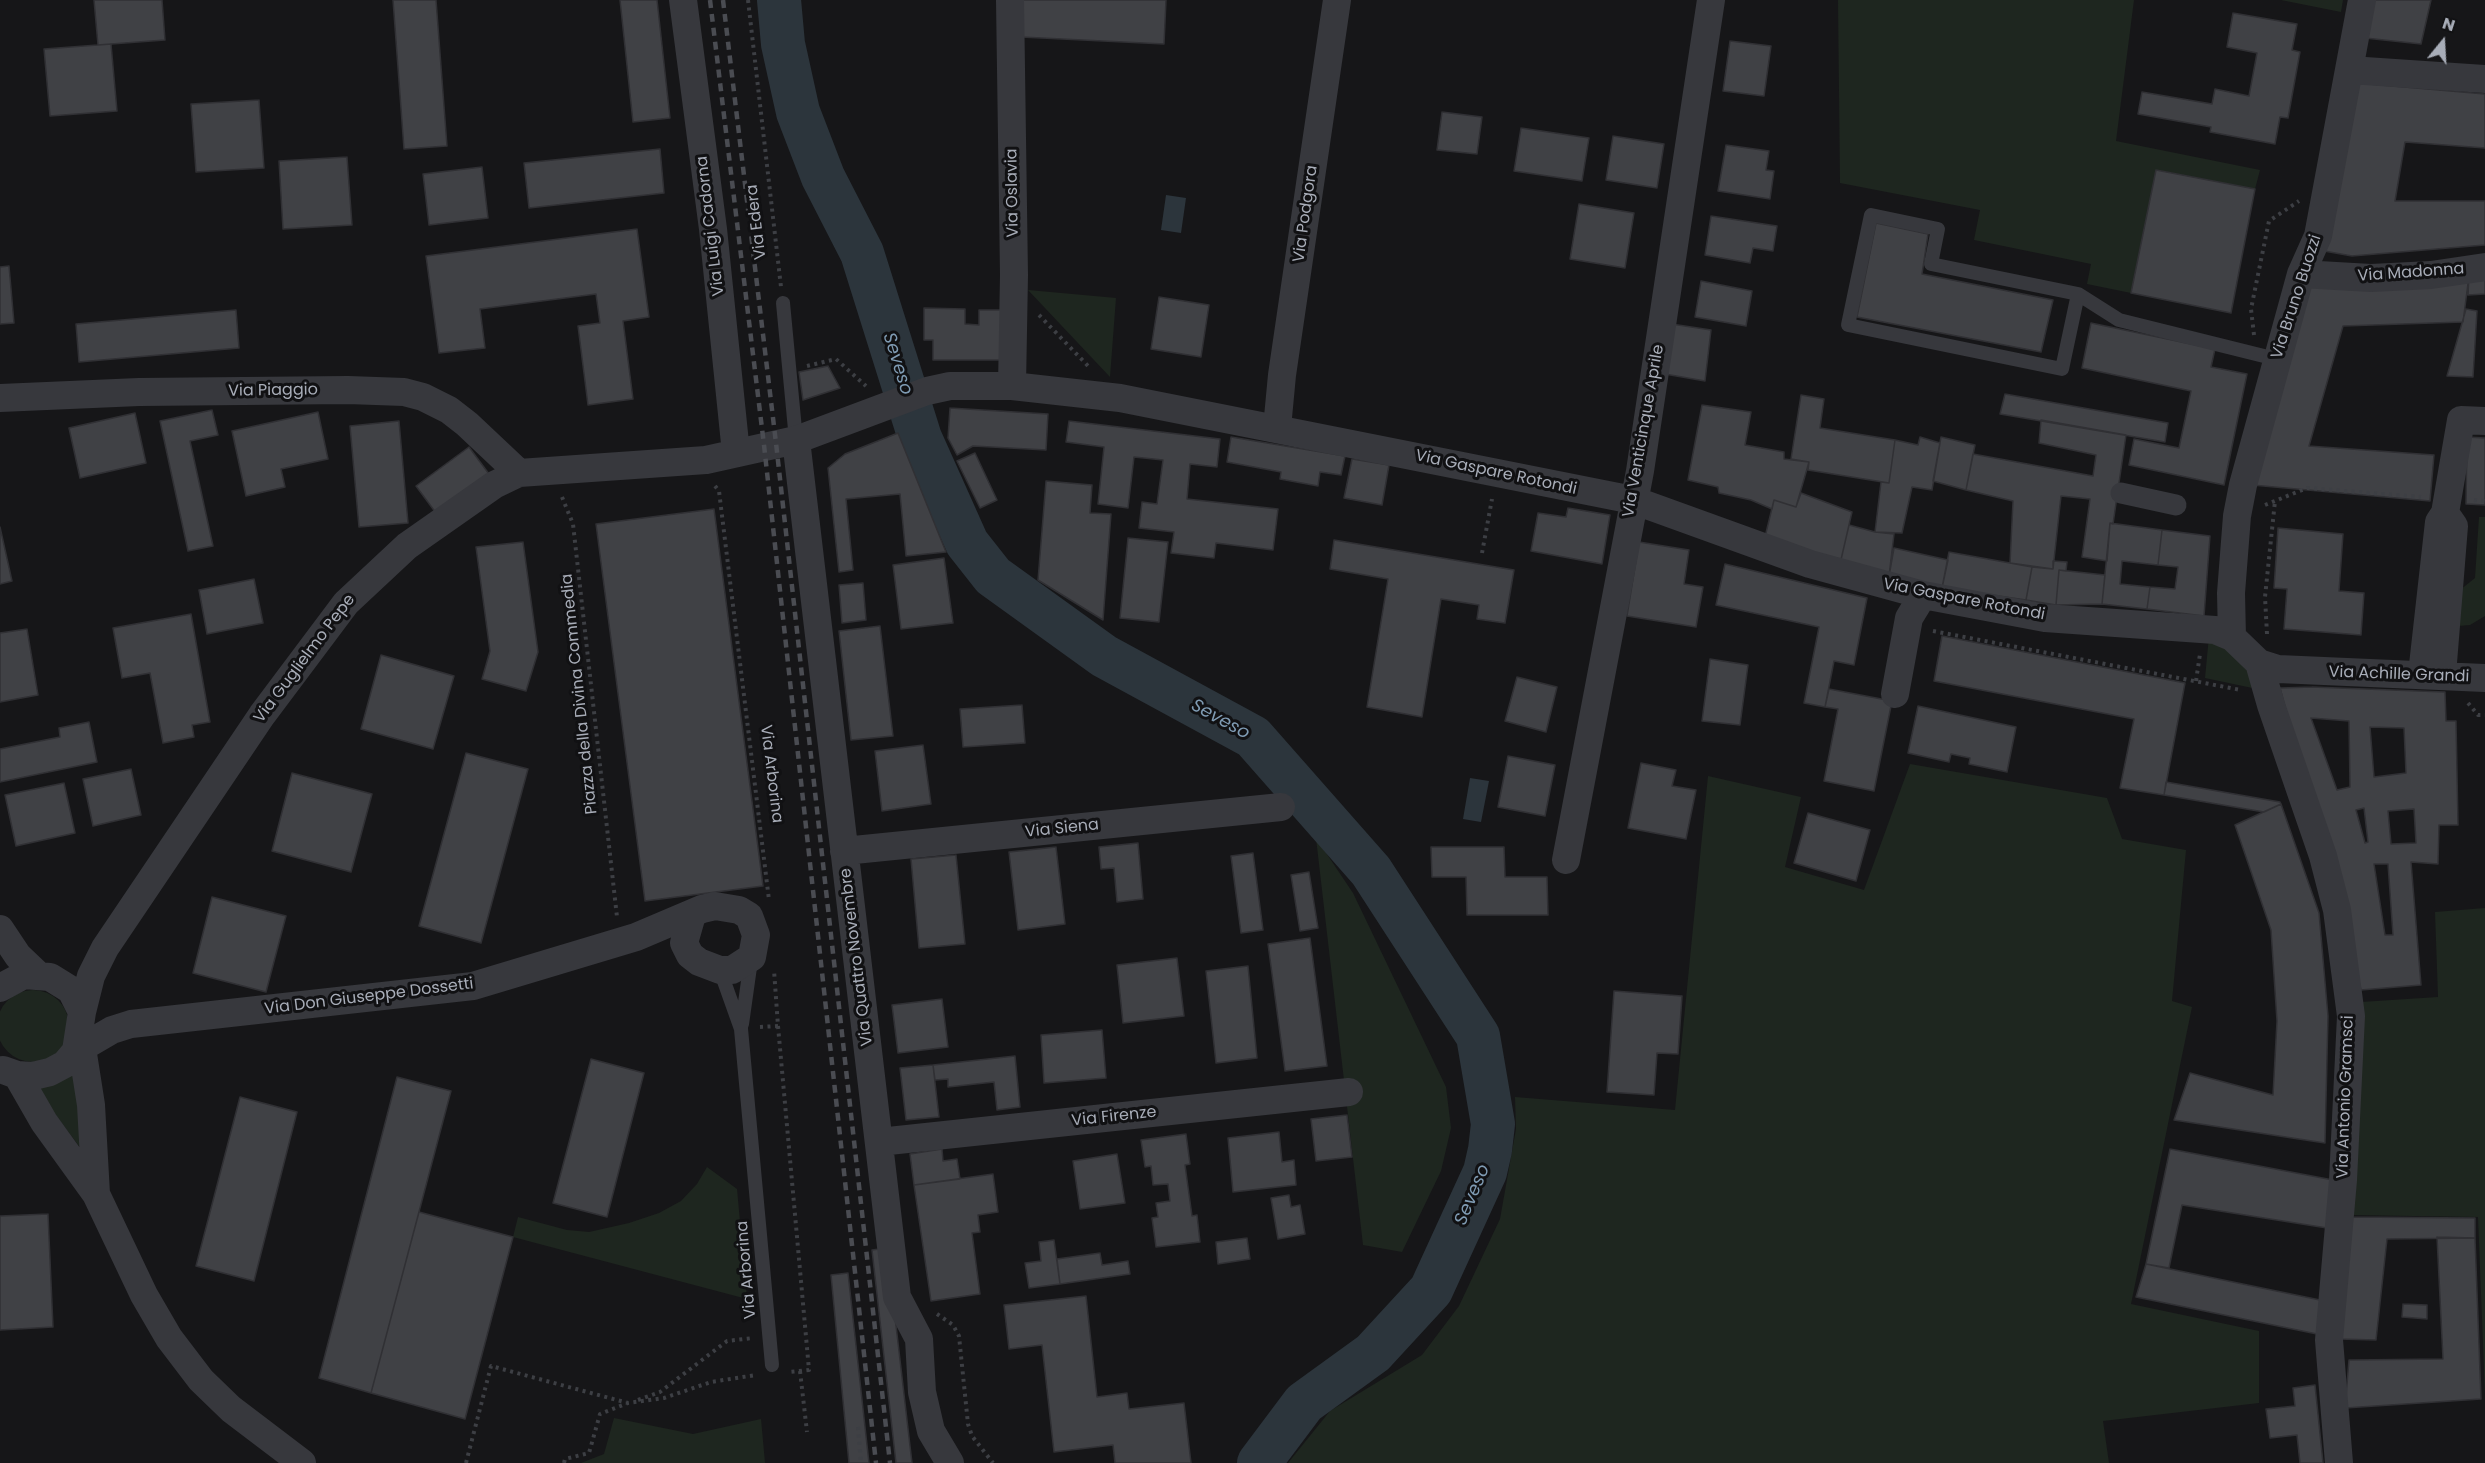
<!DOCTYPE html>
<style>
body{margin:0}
#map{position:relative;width:2485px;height:1463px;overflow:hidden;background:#161618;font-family:Poppins,sans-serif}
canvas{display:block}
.north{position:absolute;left:2413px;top:12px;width:60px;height:60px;-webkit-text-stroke:4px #111113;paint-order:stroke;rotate:18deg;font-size:16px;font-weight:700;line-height:24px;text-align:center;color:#a8adb8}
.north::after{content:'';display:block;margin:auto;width:21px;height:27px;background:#a8adb8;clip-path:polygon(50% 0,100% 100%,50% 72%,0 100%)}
</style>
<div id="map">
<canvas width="2485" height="1463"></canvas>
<div class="north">N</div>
</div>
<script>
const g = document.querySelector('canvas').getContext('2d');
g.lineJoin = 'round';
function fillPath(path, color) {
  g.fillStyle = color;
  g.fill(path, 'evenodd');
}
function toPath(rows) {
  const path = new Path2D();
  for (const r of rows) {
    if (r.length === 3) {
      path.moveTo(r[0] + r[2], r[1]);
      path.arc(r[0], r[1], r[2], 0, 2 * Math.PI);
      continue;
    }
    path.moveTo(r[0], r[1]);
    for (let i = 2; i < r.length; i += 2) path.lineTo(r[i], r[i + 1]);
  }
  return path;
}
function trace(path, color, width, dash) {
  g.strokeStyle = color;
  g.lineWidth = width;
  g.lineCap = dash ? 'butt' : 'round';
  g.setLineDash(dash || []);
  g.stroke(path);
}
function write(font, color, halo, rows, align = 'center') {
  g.font = font + ' Poppins,sans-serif';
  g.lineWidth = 6;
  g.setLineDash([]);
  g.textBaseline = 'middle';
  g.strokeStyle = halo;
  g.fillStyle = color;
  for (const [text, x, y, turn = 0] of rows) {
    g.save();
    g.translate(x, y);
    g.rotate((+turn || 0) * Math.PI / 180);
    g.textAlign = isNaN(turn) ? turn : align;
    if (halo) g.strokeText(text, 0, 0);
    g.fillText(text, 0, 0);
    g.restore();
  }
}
fillPath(toPath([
 [1838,0,2134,0,2116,141,2260,170,2255,189,2157,170,2131,293,2087,284,2091,264,1974,240,1980,210,1840,183],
 [2281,0,2343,0,2341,12],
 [1028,290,1116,298,1110,377],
 [2479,517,2485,517,2485,616,2470,625,2458,626,2460,590,2475,578],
 [2209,636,2243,663,2257,689,2205,678],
 [1910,764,2107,798,2122,839,2186,850,2172,1001,2192,1007,2131,1304,2259,1331,2259,1403,2103,1421,2109,1463,1288,1463,1330,1411,1422,1355,1459,1306,1500,1219,1516,1129,1515,1097,1675,1110,1708,776,1801,797,1785,867,1864,890],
 [1316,838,1353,893,1446,1087,1451,1128,1441,1171,1402,1252,1363,1245],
 [2485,908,2485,1395,2478,1217,2347,1215,2361,1002,2438,997,2435,912],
 [33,1026,36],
 [78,1073,85,1154,36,1089],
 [707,1167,737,1189,747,1299,513,1237,518,1217,567,1230,589,1232,629,1223,659,1213,681,1201,697,1184],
 [614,1418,693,1434,761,1419,765,1463,581,1463,604,1454]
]), '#1e261f');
fillPath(toPath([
 [1166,195,1186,198,1181,233,1161,230],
 [1470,778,1489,781,1481,822,1463,819]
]), '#2c353c');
trace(toPath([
 [779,0,783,44,798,112,823,177,862,253,920,438,967,543,993,576,1104,656,1253,737,1371,871,1478,1036,1493,1124,1490,1150,1485,1172,1431,1290,1373,1353,1304,1403,1259,1463]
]), '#2c353c', 44);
const building = toPath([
 [94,0,162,0,165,40,98,45,94,0],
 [393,0,436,0,447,146,404,149,393,0],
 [620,0,657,0,670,118,633,122,620,0],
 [1022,0,1166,0,1164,44,1021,37,1022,0],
 [2373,0,2431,0,2421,44,2365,38,2373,0],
 [2233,13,2297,24,2292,50,2300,52,2288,118,2280,117,2275,144,2210,132,2211,127,2138,114,2142,92,2212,104,2215,89,2249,96,2257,53,2227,47,2233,13],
 [1730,41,1771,46,1764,96,1723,91,1730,41],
 [111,44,117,111,50,116,44,49,111,44],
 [2358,83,2485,94,2485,148,2405,142,2395,201,2485,201,2485,245,2352,256,2324,251,2358,83],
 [259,100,264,168,196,172,191,104,259,100],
 [1442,112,1482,117,1477,154,1437,150,1442,112],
 [1521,128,1589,138,1582,181,1514,171,1521,128],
 [1613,136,1664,144,1657,188,1606,180,1613,136],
 [1726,145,1769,151,1766,170,1774,171,1770,199,1718,191,1726,145],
 [660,149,664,193,529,208,524,163,660,149],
 [347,157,352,225,283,229,279,161,347,157],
 [482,167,488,218,429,225,423,174,482,167],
 [2156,170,2255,189,2231,313,2131,293,2156,170],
 [1579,204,1634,213,1625,268,1570,259,1579,204],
 [1711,216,1777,226,1773,251,1753,248,1750,263,1705,255,1711,216],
 [1876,223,1928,234,1922,274,2053,300,2041,352,1857,317,1876,223],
 [637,229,649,317,623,321,633,399,588,405,578,326,600,323,596,294,480,309,485,348,439,353,426,256,637,229],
 [9,266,14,323,0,324,0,267,9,266],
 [2485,271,2485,294,2468,295,2469,273,2485,271],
 [2469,276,2463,322,2343,326,2309,446,2434,455,2430,501,2252,485,2311,279,2469,276],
 [1701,281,1752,291,1746,326,1695,317,1701,281],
 [1159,297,1209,305,1201,357,1151,349,1159,297],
 [924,308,965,309,965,324,979,325,979,310,1005,310,1004,360,933,360,933,340,924,340,924,308],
 [2466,309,2477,311,2473,377,2447,376,2466,309],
 [236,310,239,348,79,362,76,324,236,310],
 [1665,323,1711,330,1705,381,1659,373,1665,323],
 [2091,323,2215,349,2211,367,2247,374,2224,485,2129,465,2134,439,2179,448,2191,391,2082,368,2091,323],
 [828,366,840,388,803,400,799,372,828,366],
 [2005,394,2168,423,2165,442,2000,414,2005,394],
 [1801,395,1824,399,1820,428,1895,440,1889,483,1808,470,1809,462,1791,459,1801,395],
 [1702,405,1751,412,1745,445,1784,452,1784,459,1809,462,1796,507,1774,500,1772,509,1751,500,1719,493,1718,487,1688,480,1702,405],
 [950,408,1048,414,1046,450,973,446,957,455,948,438,950,408],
 [212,410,218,435,190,441,213,546,188,551,160,421,212,410],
 [318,412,328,459,281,469,285,487,246,496,232,431,318,412],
 [135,413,146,463,80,478,69,428,135,413],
 [2041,420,2126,435,2113,524,2110,523,2107,561,2082,557,2090,499,2061,496,2053,569,2010,563,2013,501,1966,490,1973,454,2093,476,2096,455,2039,443,2041,420],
 [399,421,408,523,359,527,350,426,399,421],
 [1069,421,1220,439,1217,467,1190,464,1187,499,1278,509,1273,550,1216,543,1214,558,1171,553,1174,532,1139,528,1142,502,1157,504,1163,460,1134,457,1128,508,1098,504,1104,447,1066,442,1069,421],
 [898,433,946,552,906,556,900,494,846,499,853,570,839,572,828,468,845,454,898,433],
 [1231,437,1345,456,1341,475,1320,472,1318,486,1280,479,1281,472,1227,462,1231,437],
 [1920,437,1940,443,1932,490,1912,487,1902,533,1875,532,1881,482,1889,483,1895,440,1918,445,1920,437],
 [1941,437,1975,445,1966,490,1933,481,1941,437],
 [2467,437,2485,438,2485,505,2466,504,2467,437],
 [469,447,489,474,436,513,416,486,469,447],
 [975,453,997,500,980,508,957,461,975,453],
 [1352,459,1389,465,1382,505,1344,498,1352,459],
 [1046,481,1092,485,1090,513,1111,514,1103,620,1038,580,1046,481],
 [1801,493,1852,512,1840,564,1764,541,1774,500,1796,507,1801,493],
 [1568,508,1610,515,1602,564,1531,551,1538,513,1566,517,1568,508],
 [714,509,763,886,645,901,596,524,714,509],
 [2110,523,2162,530,2158,565,2122,561,2120,584,2150,587,2147,609,2102,604,2110,523],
 [1849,525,1875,532,1894,534,1889,576,1840,564,1849,525],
 [0,527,12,581,0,584,0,527],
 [2278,528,2343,534,2339,591,2364,593,2361,635,2284,629,2287,589,2274,588,2278,528],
 [2162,530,2210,536,2204,616,2147,609,2150,587,2175,589,2178,567,2158,565,2162,530],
 [1128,538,1168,542,1159,622,1120,618,1128,538],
 [1334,540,1514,570,1505,623,1477,619,1479,605,1441,599,1422,717,1367,707,1388,579,1330,569,1334,540],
 [523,542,538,652,526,691,482,679,490,651,476,547,523,542],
 [1639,542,1689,550,1684,584,1703,587,1696,627,1627,616,1639,542],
 [1894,548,1948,560,1942,588,1889,576,1894,548],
 [1949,552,2032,567,2026,600,1942,588,1949,552],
 [944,558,953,623,901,629,893,565,944,558],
 [2053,561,2067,562,2066,571,2059,570,2056,605,2026,600,2032,567,2053,569,2053,561],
 [1725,564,1867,598,1854,665,1834,661,1825,707,1804,703,1819,627,1716,605,1725,564],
 [2059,570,2105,575,2102,604,2056,605,2059,570],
 [254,579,263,623,207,634,199,590,254,579],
 [863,583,866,620,842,623,839,585,863,583],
 [191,614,210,722,192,725,194,737,163,743,150,673,122,678,113,628,191,614],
 [880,626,893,736,851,740,839,631,880,626],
 [27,629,38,695,0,702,0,633,27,629],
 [1942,636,2185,683,2164,795,2120,788,2134,719,1934,681,1942,636],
 [381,655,454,676,433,749,361,729,381,655],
 [1710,659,1748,665,1740,725,1702,721,1710,659],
 [1517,677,1557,687,1546,732,1505,721,1517,677],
 [2312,687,2445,692,2446,721,2456,721,2458,825,2439,825,2438,864,2411,862,2421,985,2361,990,2280,688,2312,687],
 [2311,718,2349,721,2350,787,2337,790,2311,718],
 [2370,727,2404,728,2406,773,2374,777,2370,727],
 [2364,808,2368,842,2365,843,2356,810,2364,808],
 [2414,809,2416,843,2391,844,2388,811,2414,809],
 [2374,864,2388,864,2393,935,2385,935,2374,864],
 [1829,689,1892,701,1874,791,1824,781,1838,709,1825,707,1829,689],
 [1022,705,1025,743,963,747,960,709,1022,705],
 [1918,706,2016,727,2007,772,1969,764,1970,758,1951,754,1949,762,1908,753,1918,706],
 [89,722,97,762,0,782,0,749,60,737,59,728,89,722],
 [923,745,931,804,882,811,875,751,923,745],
 [466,753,528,769,481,943,419,926,466,753],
 [1508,756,1555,765,1545,816,1498,807,1508,756],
 [1641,763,1676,770,1672,786,1696,790,1686,839,1628,828,1641,763],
 [131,769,141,815,93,826,83,779,131,769],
 [292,773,372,794,351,872,272,851,292,773],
 [2166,782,2280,802,2281,804,2264,812,2164,795,2166,782],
 [64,783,75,833,16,846,5,795,64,783],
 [2281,804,2319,913,2328,1016,2325,1143,2174,1120,2190,1073,2273,1095,2277,1021,2271,930,2235,825,2281,804],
 [1808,813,1870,830,1856,881,1794,863,1808,813],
 [1138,843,1143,899,1117,902,1114,868,1101,869,1099,847,1138,843],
 [1056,847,1065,924,1018,930,1009,852,1056,847],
 [1431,847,1504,847,1505,877,1547,877,1548,915,1467,915,1466,877,1432,877,1431,847],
 [1253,853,1263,930,1241,933,1231,856,1253,853],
 [956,855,965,944,919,948,911,859,956,855],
 [1309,872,1318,928,1300,931,1291,875,1309,872],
 [212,897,286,916,266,992,193,973,212,897],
 [1310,938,1327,1066,1285,1071,1268,944,1310,938],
 [1177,958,1184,1016,1123,1023,1117,965,1177,958],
 [1248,966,1257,1058,1216,1063,1206,971,1248,966],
 [1614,991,1682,996,1678,1054,1657,1053,1654,1095,1607,1092,1614,991],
 [942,999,948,1047,898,1053,892,1005,942,999],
 [1102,1030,1106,1078,1044,1083,1041,1035,1102,1030],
 [1015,1056,1020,1107,997,1110,994,1082,948,1087,948,1079,935,1080,933,1065,1015,1056],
 [591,1059,644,1073,607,1217,553,1203,591,1059],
 [933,1065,939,1117,906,1120,900,1068,933,1065],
 [397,1077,451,1091,371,1393,319,1378,397,1077],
 [240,1097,297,1112,254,1281,196,1266,240,1097],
 [1347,1115,1352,1157,1316,1161,1311,1119,1347,1115],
 [1279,1132,1282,1162,1294,1160,1296,1185,1233,1192,1228,1138,1279,1132],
 [1186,1134,1190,1164,1185,1165,1192,1216,1197,1215,1200,1242,1156,1247,1152,1218,1158,1217,1156,1203,1170,1201,1168,1184,1153,1185,1151,1166,1145,1167,1141,1140,1186,1134],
 [942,1149,943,1161,957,1159,960,1179,914,1185,910,1154,942,1149],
 [2170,1149,2333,1180,2327,1228,2182,1205,2169,1268,2146,1264,2170,1149],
 [1117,1154,1125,1203,1080,1209,1073,1161,1117,1154],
 [993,1174,998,1212,978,1215,980,1232,972,1233,980,1294,931,1301,914,1185,993,1174],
 [1289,1195,1291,1207,1300,1205,1305,1234,1278,1239,1271,1198,1289,1195],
 [419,1212,513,1237,465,1419,371,1393,419,1212],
 [48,1214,53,1327,0,1330,0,1216,48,1214],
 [2347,1217,2475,1218,2475,1238,2387,1239,2376,1340,2338,1339,2347,1217],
 [2437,1237,2475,1238,2481,1399,2345,1408,2349,1360,2443,1359,2437,1237],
 [1247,1238,1250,1259,1218,1264,1216,1242,1247,1238],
 [1054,1240,1060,1284,1029,1288,1025,1263,1041,1261,1039,1242,1054,1240],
 [887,1248,912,1463,896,1463,872,1250,887,1248],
 [1100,1253,1102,1265,1128,1261,1130,1274,1060,1284,1057,1259,1100,1253],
 [2146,1264,2320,1300,2317,1334,2136,1297,2146,1264],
 [848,1273,869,1463,849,1463,831,1275,848,1273],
 [1086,1296,1097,1397,1127,1393,1129,1409,1184,1403,1191,1463,1115,1463,1113,1445,1054,1452,1042,1345,1009,1349,1004,1305,1086,1296],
 [2403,1304,2427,1305,2427,1319,2402,1317,2403,1304],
 [2315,1385,2323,1463,2300,1463,2297,1435,2270,1438,2266,1409,2295,1406,2293,1388,2315,1385]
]);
fillPath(building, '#404145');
trace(building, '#303034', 1.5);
trace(toPath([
 [748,0,781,287],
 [1039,315,1090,368],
 [2254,335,2251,309,2269,221,2299,201],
 [807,366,836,359,866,386],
 [715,486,719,491,769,900],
 [562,497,573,524,617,917],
 [2474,500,2485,501],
 [2265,505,2307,488,2421,497],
 [1482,553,1492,499],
 [1933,631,2241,690],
 [2267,634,2265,597,2275,501],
 [2196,681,2200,654],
 [2468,703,2478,715,2485,715],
 [778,1026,809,1370,788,1372],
 [760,1027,778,1026,774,970],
 [937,1314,953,1325,959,1336,968,1424,972,1436,993,1463],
 [800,1371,807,1432],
 [638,1400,660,1392,727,1341,753,1338],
 [858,1427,861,1463],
 [466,1463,491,1366,628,1403,664,1398,711,1382,756,1375],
 [564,1463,565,1459,589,1453,600,1414,628,1403]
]), '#3d3f44', 4, [3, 4.5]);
trace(toPath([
 [2078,294,2062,369,1848,325,1871,215,1938,229,1931,264,2078,294,2119,320,2276,359],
 [783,303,796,440],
 [720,970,741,1029,772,1365],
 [742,1024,751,960]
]), '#37383d', 14);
trace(toPath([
 [2121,493,2176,505]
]), '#37383d', 21);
trace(toPath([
 [683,0,713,229,736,453],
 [1010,0,1014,275,1012,386],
 [2350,70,2485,79],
 [2301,274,2371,278,2431,275,2485,267],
 [0,398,139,392,348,390,404,392,423,397,449,410,467,424,519,473],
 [1277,428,1282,375,1337,0],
 [796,440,897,1297,919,1339,922,1392,931,1431,950,1463],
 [2445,513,2461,420,2485,421],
 [2232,637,2231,593,2237,516,2243,485,2301,274,2318,236,2362,0],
 [2259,663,2271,705,2323,856,2337,910,2351,1016,2343,1180,2329,1340,2339,1463],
 [2422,674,2439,522,2445,513,2454,526,2442,675],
 [1895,694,1909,618,1923,595],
 [844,851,1281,807],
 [1566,860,1640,471,1711,0],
 [0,929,18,956,38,975],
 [0,988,24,975,50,977,71,990,82,1012,76,1051,65,1064,50,1072,33,1076,17,1075,3,1070],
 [82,1012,91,976,105,948,262,715,346,603,407,546,494,485,519,473,706,460,796,440,927,391,950,386,1012,386,1120,398,1633,500,1810,564,1923,595,2045,618,2215,630,2232,637,2259,663,2278,669,2485,678],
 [80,1035,91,1105,96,1194],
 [76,1051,112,1030,131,1024,473,986,636,937,702,909,715,906,739,910,749,916,756,935,752,957,732,970,720,970,699,962,690,955,684,943,692,915],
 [17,1075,44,1122,96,1194,144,1295,169,1338,201,1380,231,1409,302,1463],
 [879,1142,1349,1092]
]), '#37383d', 28);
trace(toPath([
 [710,0,764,445,876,1463],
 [723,0,776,443,890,1463]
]), '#4a4c52', 4.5, [8, 6]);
write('16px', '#a8adb8', '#111113', [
 ["Via Oslavia",1013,193,-91],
 ["Via Podgora",1306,214,-82],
 ["Via Edera",757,222,-97],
 ["Via Luigi Cadorna",711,226,-97],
 ["Via Madonna",2411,273,-4],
 ["Via Bruno Buozzi",2297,297,-72],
 ["Via Piaggio",273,391,-1],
 ["Via Venticinque Aprile",1644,431,-80],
 ["Via Gaspare Rotondi",1496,473,12],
 ["Via Gaspare Rotondi",1964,600,11],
 ["Via Guglielmo Pepe",305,659,-53],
 ["Via Achille Grandi",2399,675,2],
 ["Piazza della Divina Commedia",580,694,-96],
 ["Via Arborina",771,774,83],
 ["Via Siena",1062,829,-6],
 ["Via Quattro Novembre",857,957,-97],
 ["Via Don Giuseppe Dossetti",369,997,-7],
 ["Via Antonio Gramsci",2346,1097,-88],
 ["Via Firenze",1114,1117,-6],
 ["Via Arborina",747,1270,-95]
]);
write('italic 18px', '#7f9bb3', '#111113', [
 ["Seveso",897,364,73],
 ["Seveso",1220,720,29],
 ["Seveso",1473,1195,-67]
]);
</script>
